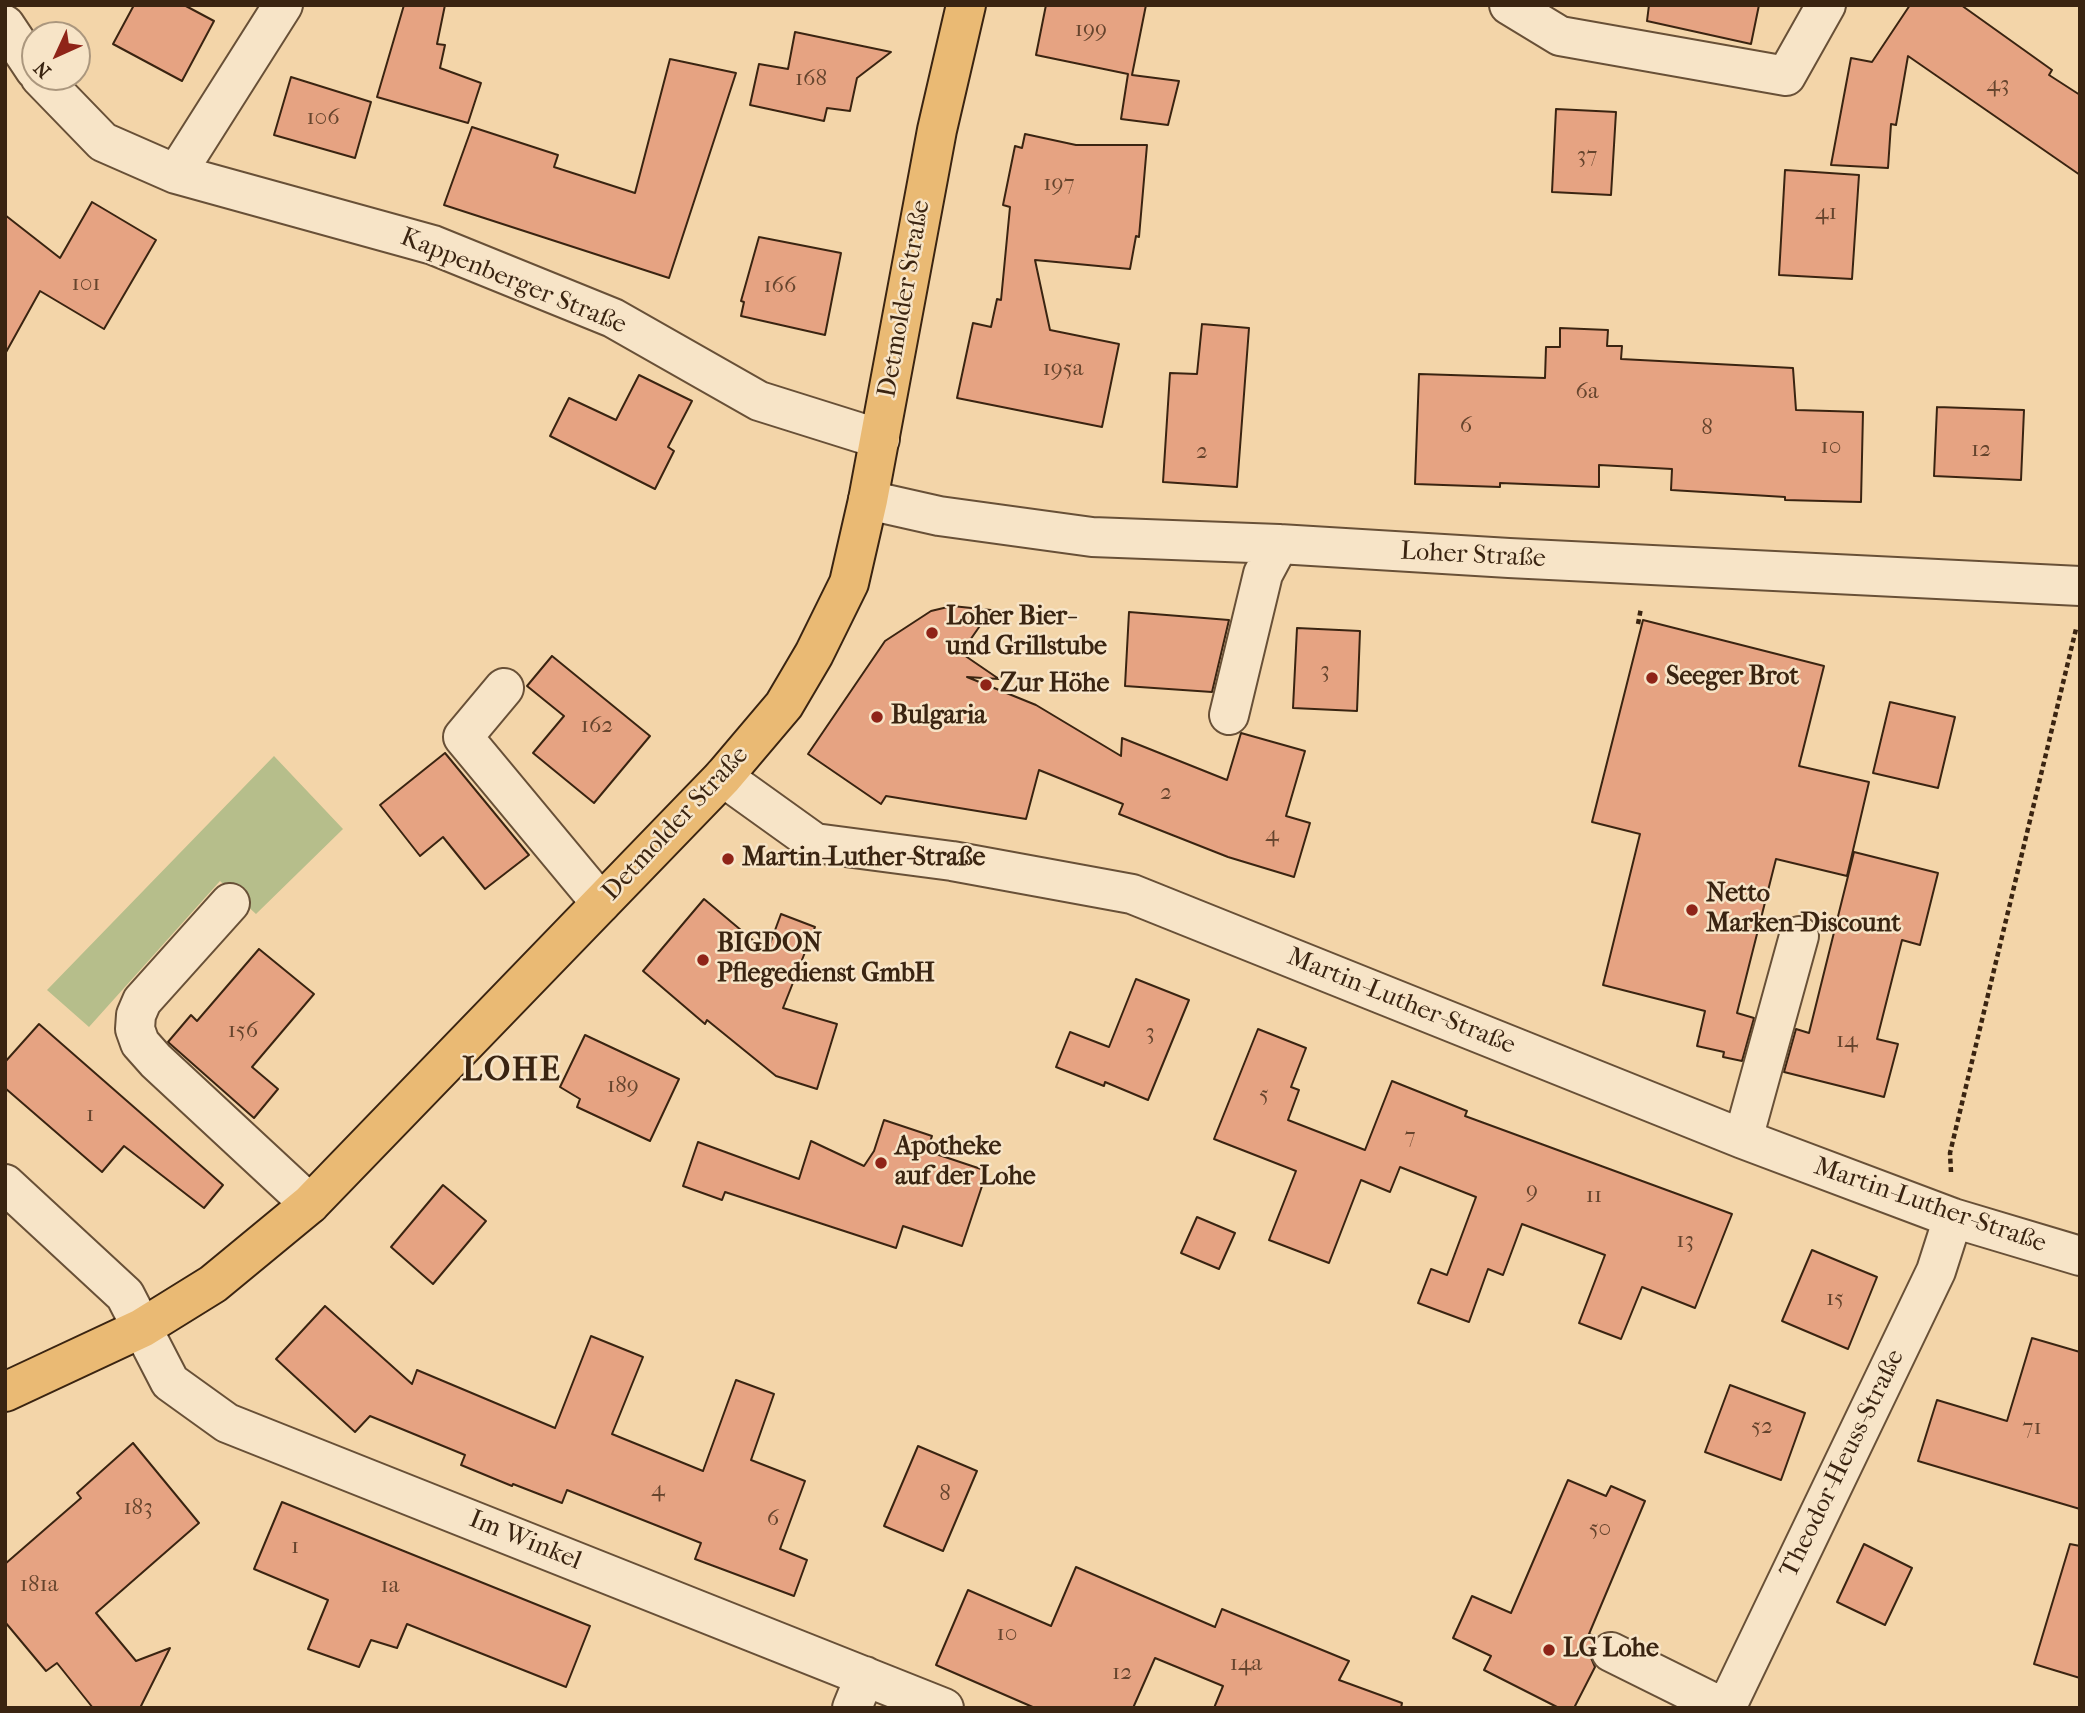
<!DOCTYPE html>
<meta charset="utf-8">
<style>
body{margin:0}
#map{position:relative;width:2085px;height:1713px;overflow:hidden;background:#f3d5a9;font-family:"IM FELL French Canon",serif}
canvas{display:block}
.frame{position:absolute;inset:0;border:7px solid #3a2411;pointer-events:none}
.north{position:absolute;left:21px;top:21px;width:70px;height:70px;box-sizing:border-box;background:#f7e4c7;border:2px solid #ab977e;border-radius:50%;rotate:225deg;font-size:19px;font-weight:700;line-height:28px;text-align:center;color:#3a2411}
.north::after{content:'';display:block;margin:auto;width:24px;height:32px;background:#8f2418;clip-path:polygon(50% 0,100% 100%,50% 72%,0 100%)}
</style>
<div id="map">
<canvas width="2085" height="1713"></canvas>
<div class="frame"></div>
<div class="north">N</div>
</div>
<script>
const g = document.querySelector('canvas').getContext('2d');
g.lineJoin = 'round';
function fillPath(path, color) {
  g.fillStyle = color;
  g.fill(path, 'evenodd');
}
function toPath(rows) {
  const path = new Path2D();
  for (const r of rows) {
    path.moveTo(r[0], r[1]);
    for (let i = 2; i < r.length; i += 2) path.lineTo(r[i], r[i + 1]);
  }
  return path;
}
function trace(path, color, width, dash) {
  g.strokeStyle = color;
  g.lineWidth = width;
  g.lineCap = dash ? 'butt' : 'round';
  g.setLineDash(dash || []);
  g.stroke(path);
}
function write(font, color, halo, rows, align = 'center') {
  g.font = font + ' "IM FELL French Canon",serif';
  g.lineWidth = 5;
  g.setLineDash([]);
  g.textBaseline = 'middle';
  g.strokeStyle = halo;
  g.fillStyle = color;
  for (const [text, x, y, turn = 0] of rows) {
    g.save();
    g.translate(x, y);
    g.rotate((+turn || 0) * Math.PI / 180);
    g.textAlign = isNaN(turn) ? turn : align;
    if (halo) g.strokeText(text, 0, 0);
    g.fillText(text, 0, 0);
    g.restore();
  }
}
fillPath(toPath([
 [274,756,343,829,256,914,220,881,89,1027,47,990]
]), '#b6be8b');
const building = toPath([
 [134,5,184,5,214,21,182,81,113,44,134,5],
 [404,5,445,5,437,44,445,45,440,68,481,83,468,123,377,97,404,5],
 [1046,5,1146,5,1132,75,1179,81,1168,125,1121,119,1128,74,1036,55,1046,5],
 [1649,5,1759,5,1751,44,1647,21,1649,5],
 [1910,5,1961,5,2052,70,2049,75,2080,95,2080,175,1908,56,1896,125,1891,124,1888,168,1831,165,1851,58,1872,62,1910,5],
 [795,32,891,52,857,78,850,111,827,108,824,121,750,105,759,64,788,69,795,32],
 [670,59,736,73,669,278,444,205,472,127,558,155,554,167,635,193,670,59],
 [291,77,371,102,355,158,274,135,291,77],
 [1556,109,1616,112,1611,195,1552,192,1556,109],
 [1025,134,1076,145,1147,145,1139,237,1136,236,1130,269,1035,260,1050,330,1119,344,1102,427,957,398,973,323,991,327,997,299,1001,300,1010,207,1003,205,1015,146,1022,148,1025,134],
 [1785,170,1859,175,1852,279,1779,275,1785,170],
 [92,202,156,240,104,329,40,291,5,354,5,215,60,258,92,202],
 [759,237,841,253,825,335,741,316,744,302,741,301,759,237],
 [1202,324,1249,328,1237,487,1163,482,1170,373,1197,374,1202,324],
 [1560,328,1608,330,1607,346,1622,346,1621,359,1793,368,1796,410,1863,412,1861,502,1785,500,1785,497,1671,490,1672,469,1599,465,1599,487,1500,483,1500,487,1415,484,1419,374,1545,378,1546,347,1560,347,1560,328],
 [639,375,692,401,668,447,674,451,655,489,550,436,569,398,616,420,639,375],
 [1937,407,2024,410,2021,480,1934,476,1937,407],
 [952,606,991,610,961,653,999,679,967,677,1036,705,1121,756,1122,738,1227,780,1241,733,1305,751,1286,816,1310,823,1294,877,1228,857,1119,814,1123,804,1039,770,1026,819,886,796,881,804,808,754,885,641,931,611,952,606],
 [1129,612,1229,620,1212,692,1125,686,1129,612],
 [1643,620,1824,666,1799,766,1869,782,1847,876,1776,859,1737,1013,1754,1018,1742,1061,1723,1057,1724,1052,1697,1046,1705,1011,1603,985,1640,834,1592,822,1643,620],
 [1297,628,1360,631,1357,711,1293,708,1297,628],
 [552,656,650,736,594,803,533,753,564,716,527,686,552,656],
 [1890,702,1955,717,1938,788,1873,773,1890,702],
 [445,753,529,855,485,889,443,837,420,856,380,805,445,753],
 [1854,852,1938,873,1920,945,1902,940,1877,1039,1898,1044,1884,1097,1784,1072,1796,1029,1809,1033,1854,852],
 [704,899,767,952,781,914,815,927,783,1008,837,1024,817,1089,776,1076,707,1020,705,1024,643,971,704,899],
 [259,949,314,994,252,1067,278,1089,254,1118,168,1042,191,1015,197,1021,259,949],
 [1136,979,1189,1000,1148,1100,1105,1082,1104,1086,1056,1067,1070,1032,1109,1047,1136,979],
 [39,1024,223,1185,204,1208,124,1146,102,1172,5,1088,5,1062,39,1024],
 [1258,1029,1306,1048,1291,1087,1299,1090,1288,1120,1365,1150,1392,1081,1467,1111,1465,1116,1732,1214,1695,1308,1642,1287,1621,1339,1579,1323,1605,1255,1522,1224,1503,1275,1488,1269,1469,1322,1418,1303,1431,1269,1447,1275,1476,1197,1400,1167,1390,1192,1361,1180,1329,1263,1269,1240,1296,1171,1214,1139,1258,1029],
 [585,1035,679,1079,650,1141,577,1107,580,1099,560,1087,585,1035],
 [884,1120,932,1136,927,1151,987,1171,962,1246,903,1226,896,1248,725,1192,722,1200,683,1186,698,1142,799,1179,811,1141,864,1166,874,1151,884,1120],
 [443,1185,486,1221,433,1284,391,1247,443,1185],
 [1197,1217,1235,1233,1219,1269,1181,1253,1197,1217],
 [1812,1250,1877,1277,1848,1349,1782,1321,1812,1250],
 [325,1306,412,1384,417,1370,555,1428,591,1336,643,1357,612,1434,703,1471,736,1380,774,1394,751,1460,805,1481,780,1549,807,1560,794,1596,695,1559,701,1543,567,1490,562,1503,513,1484,512,1486,461,1465,465,1455,370,1416,355,1432,276,1359,325,1306],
 [2032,1338,2080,1352,2080,1509,1918,1461,1937,1400,2007,1421,2032,1338],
 [1730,1385,1805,1413,1781,1480,1705,1452,1730,1385],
 [133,1443,199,1523,96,1613,136,1661,170,1648,140,1708,93,1708,57,1663,46,1671,5,1622,5,1564,81,1498,77,1493,133,1443],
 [918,1446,977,1471,943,1551,884,1526,918,1446],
 [1568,1480,1606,1496,1611,1486,1645,1501,1589,1634,1596,1637,1589,1653,1595,1667,1574,1708,1559,1708,1484,1670,1491,1656,1453,1638,1472,1596,1511,1613,1568,1480],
 [282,1502,590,1626,566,1687,407,1624,397,1648,371,1640,359,1667,308,1649,328,1600,254,1569,282,1502],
 [1864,1544,1912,1568,1885,1625,1837,1602,1864,1544],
 [2070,1544,2080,1546,2080,1678,2034,1664,2070,1544],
 [1076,1567,1215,1627,1222,1609,1349,1661,1339,1680,1402,1703,1401,1708,1214,1708,1223,1686,1155,1658,1133,1708,1035,1708,936,1665,968,1590,1051,1626,1076,1567]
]);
fillPath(building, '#e6a382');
trace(building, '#3a2411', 2);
const minor = toPath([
 [1509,5,1560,36,1786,76,1826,5],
 [5,25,35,70],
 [40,77,103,142,176,174,433,245,613,318,759,401,880,439],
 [176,174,283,5],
 [868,500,939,516,1092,537,1279,544,1509,558,2080,586],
 [504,688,463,737,601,903],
 [1229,715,1263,574,1279,544],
 [723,777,815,843,952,861,1132,894,1743,1139,1953,1218,2080,1256],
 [230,903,142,1001,136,1015,135,1029,140,1043,156,1061,310,1204],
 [1743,1139,1799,936],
 [5,1184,125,1295,170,1382,227,1423,944,1708],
 [1611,1652,1724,1708],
 [852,1708,865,1676],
 [1726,1708,1936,1271,1953,1218]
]);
const major = toPath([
 [5,1392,142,1328,213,1284,310,1204,723,777,784,705,814,654,849,583,868,500,937,130,966,5]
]);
trace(minor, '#685037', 42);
trace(major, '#3a2411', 42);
trace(toPath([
 [1638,624,1641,608],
 [1951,1172,1950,1153,2076,629]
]), '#3a2411', 4.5, [5, 3.5]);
trace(minor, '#f7e4c7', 38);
trace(major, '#eaba74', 38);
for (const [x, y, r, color] of [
 [932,633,7,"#8f2418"],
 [1652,678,7,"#8f2418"],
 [986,685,7,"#8f2418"],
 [877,717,7,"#8f2418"],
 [728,859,7,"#8f2418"],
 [1692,910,7,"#8f2418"],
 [703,960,7,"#8f2418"],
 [881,1163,7,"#8f2418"],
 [1549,1650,7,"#8f2418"]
]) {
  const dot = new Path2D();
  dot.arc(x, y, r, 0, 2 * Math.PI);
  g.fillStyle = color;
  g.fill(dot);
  trace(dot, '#f7e4c7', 2.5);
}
write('23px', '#65442d', null, [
 ["199",1091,30],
 ["168",811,79],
 ["43",1998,85],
 ["106",323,118],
 ["37",1587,156],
 ["197",1059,184],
 ["41",1826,213],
 ["101",86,284],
 ["166",780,286],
 ["195a",1063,369],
 ["6a",1587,392],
 ["6",1466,426],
 ["8",1707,428],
 ["10",1831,447],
 ["12",1981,450],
 ["2",1202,452],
 ["3",1325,671],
 ["162",597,726],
 ["2",1166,793],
 ["4",1272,835],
 ["156",243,1031],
 ["3",1150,1033],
 ["14",1847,1041],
 ["189",623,1086],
 ["5",1264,1095],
 ["1",90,1115],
 ["7",1410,1137],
 ["9",1532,1191],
 ["11",1594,1196],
 ["13",1685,1241],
 ["15",1835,1299],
 ["52",1762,1427],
 ["71",2032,1428],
 ["4",658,1490],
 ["8",945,1494],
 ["183",138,1508],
 ["6",773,1519],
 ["50",1600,1529],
 ["1",295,1547],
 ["181a",39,1585],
 ["1a",390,1586],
 ["10",1007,1634],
 ["14a",1246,1664],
 ["12",1122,1673]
]);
write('26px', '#3a2411', '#f7e4c7', [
 ["Kappenberger Straße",513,282,22],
 ["Detmolder Straße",905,299,-80],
 ["Loher Straße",1473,556,3],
 ["Detmolder Straße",676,824,-47],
 ["Martin-Luther-Straße",1401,1002,22],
 ["Martin-Luther-Straße",1930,1206,19],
 ["Theodor-Heuss-Straße",1843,1464,-64],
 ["Im Winkel",525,1541,22]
]);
write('bold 26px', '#3a2411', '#f7e4c7', [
 ["Loher Bier-",946,618],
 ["und Grillstube",946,648],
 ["Seeger Brot",1666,678],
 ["Zur Höhe",1000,685],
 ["Bulgaria",891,717],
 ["Martin-Luther-Straße",742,859],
 ["Netto",1706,895],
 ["Marken-Discount",1706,925],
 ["BIGDON",717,945],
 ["Pflegedienst GmbH",717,975],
 ["Apotheke",895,1148],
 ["auf der Lohe",895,1178],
 ["LG Lohe",1563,1650]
], 'left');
g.letterSpacing = '2px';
write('bold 33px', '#3a2411', '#f7e4c7', [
 ["LOHE",512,1072]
]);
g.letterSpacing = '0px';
</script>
